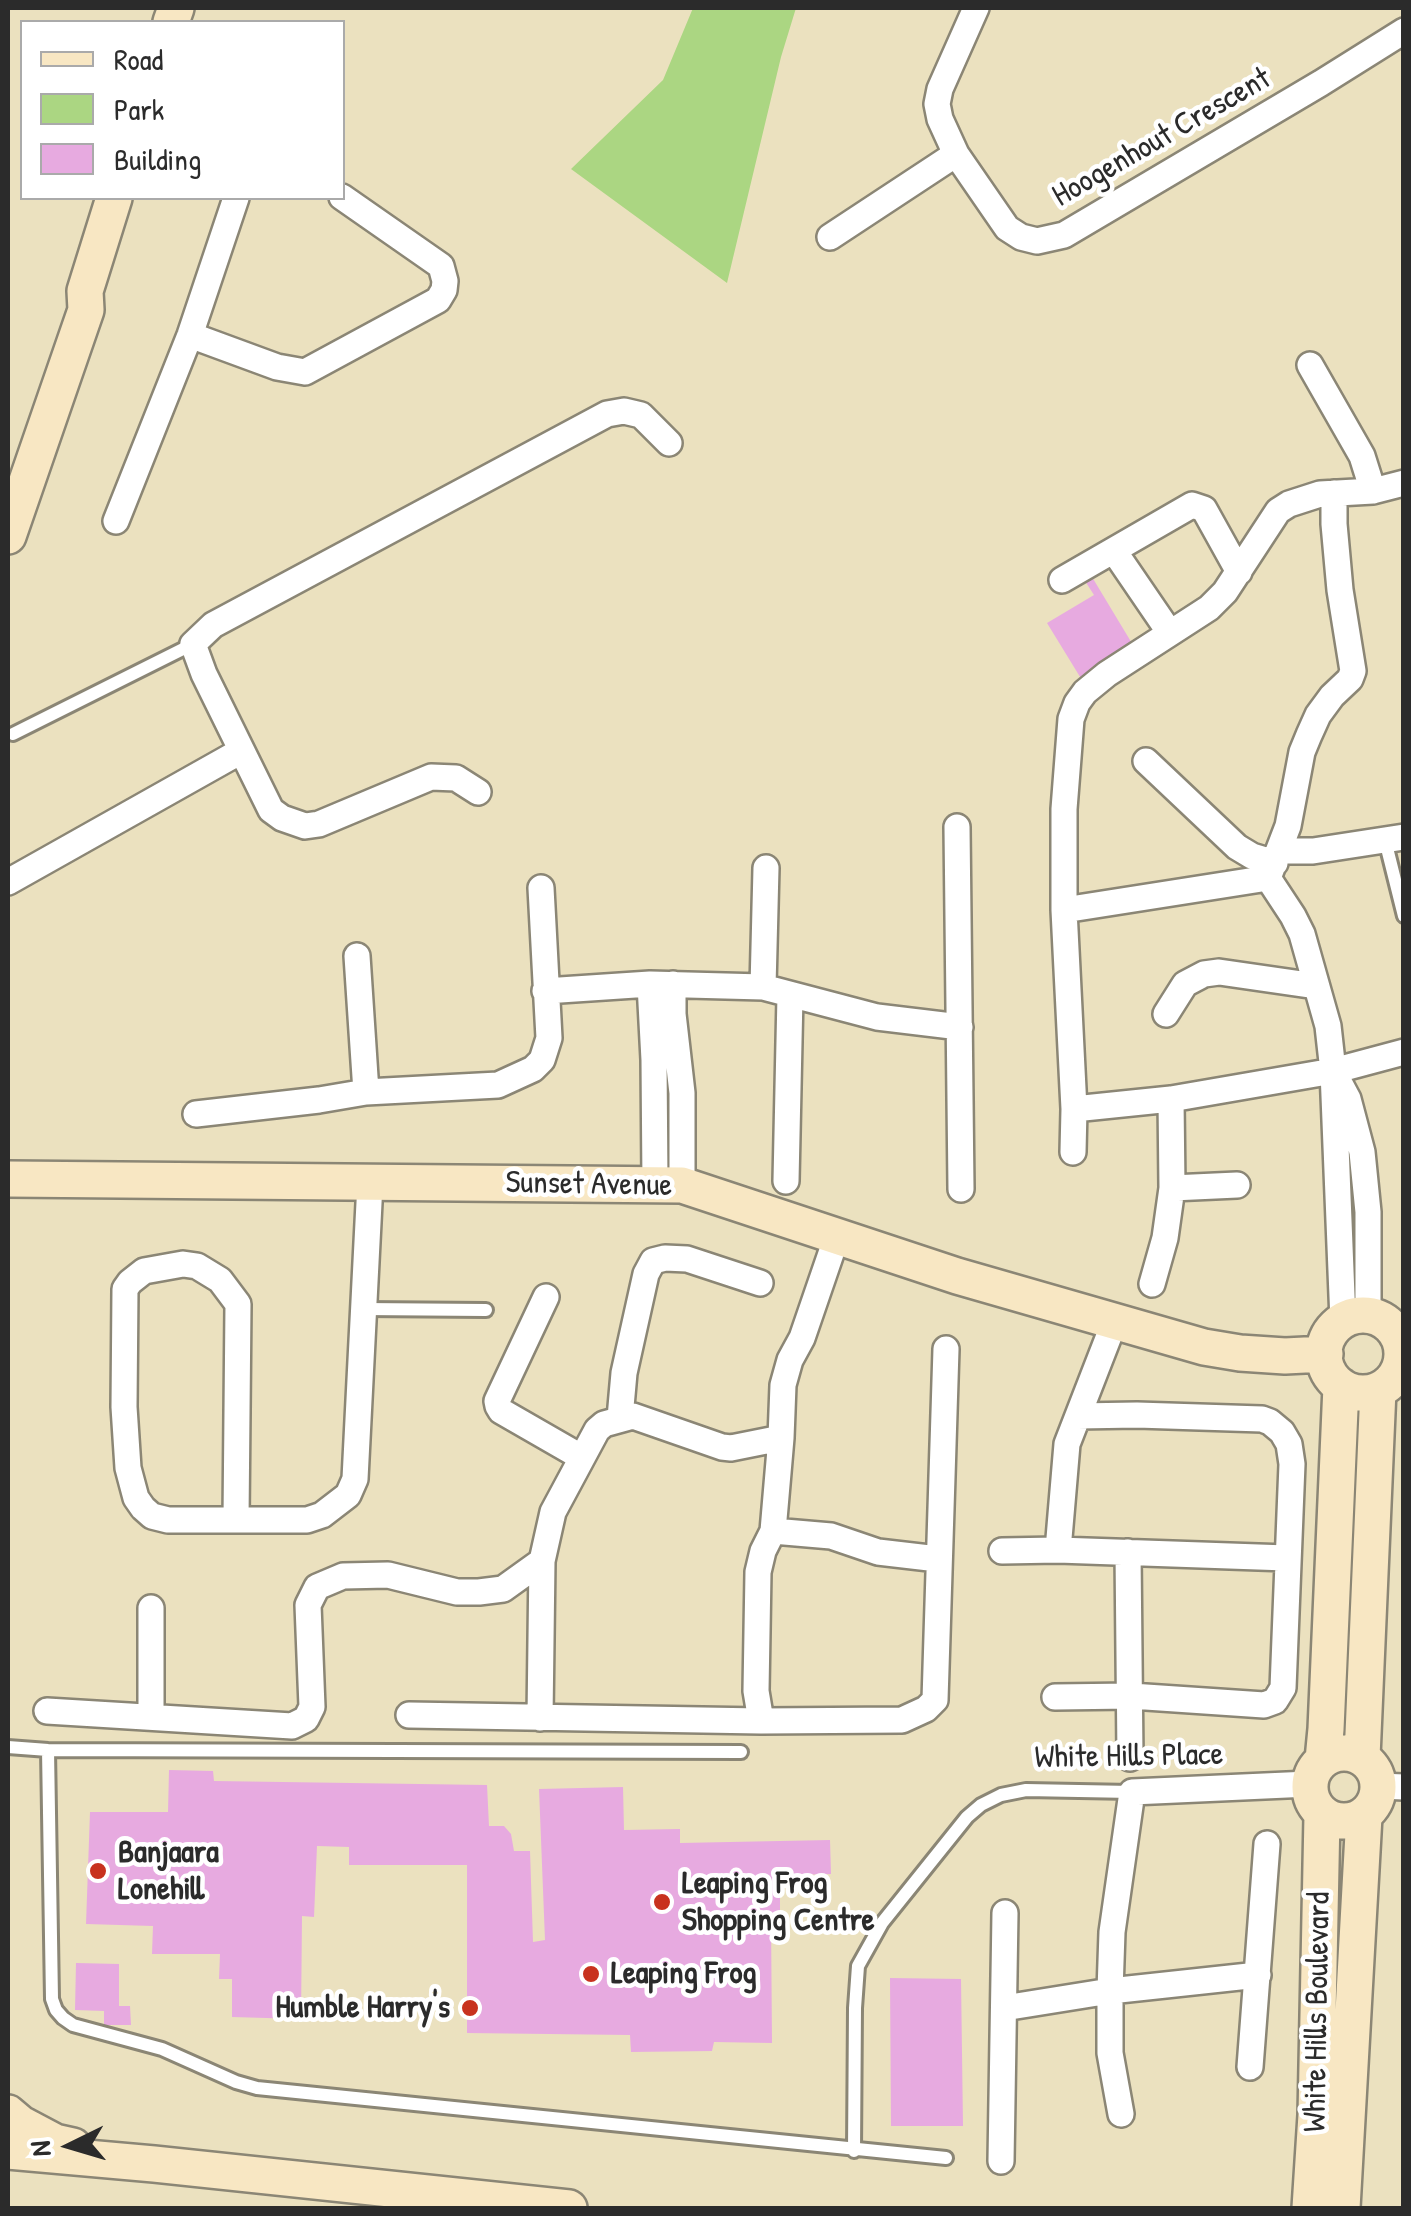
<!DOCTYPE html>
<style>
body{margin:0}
#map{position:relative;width:1411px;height:2216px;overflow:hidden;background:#ebe1bf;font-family:"Patrick Hand",sans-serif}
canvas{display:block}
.frame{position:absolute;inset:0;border:10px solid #2b2b2b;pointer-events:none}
.legend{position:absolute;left:20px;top:20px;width:325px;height:180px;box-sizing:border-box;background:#fff;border:2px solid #aaa;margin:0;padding:12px 18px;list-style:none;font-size:30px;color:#2b2b2b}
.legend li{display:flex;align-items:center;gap:20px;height:50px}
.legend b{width:50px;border:2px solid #aaa}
.north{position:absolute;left:20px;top:2096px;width:100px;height:100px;-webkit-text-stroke:8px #fff;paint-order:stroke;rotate:265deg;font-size:28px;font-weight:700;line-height:40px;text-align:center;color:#2b2b2b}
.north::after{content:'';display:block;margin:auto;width:35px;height:45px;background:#2b2b2b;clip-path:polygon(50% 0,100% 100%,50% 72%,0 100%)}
</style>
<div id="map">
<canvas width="1411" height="2216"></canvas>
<div class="frame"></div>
<ul class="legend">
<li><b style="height:12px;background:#f8e7c3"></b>Road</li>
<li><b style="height:28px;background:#abd682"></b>Park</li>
<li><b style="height:28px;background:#e7aae0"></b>Building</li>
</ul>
<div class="north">N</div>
</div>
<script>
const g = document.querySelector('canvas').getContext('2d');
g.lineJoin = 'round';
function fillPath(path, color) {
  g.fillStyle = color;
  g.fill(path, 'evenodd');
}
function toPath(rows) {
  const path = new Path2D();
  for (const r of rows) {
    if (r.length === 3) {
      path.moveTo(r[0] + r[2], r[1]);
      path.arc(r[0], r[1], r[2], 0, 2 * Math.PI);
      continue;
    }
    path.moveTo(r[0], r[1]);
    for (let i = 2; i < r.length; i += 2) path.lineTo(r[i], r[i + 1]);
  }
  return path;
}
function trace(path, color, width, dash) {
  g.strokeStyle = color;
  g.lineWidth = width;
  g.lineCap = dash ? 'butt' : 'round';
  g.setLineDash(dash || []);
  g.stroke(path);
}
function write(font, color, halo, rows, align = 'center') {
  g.font = font + ' "Patrick Hand",sans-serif';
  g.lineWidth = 9;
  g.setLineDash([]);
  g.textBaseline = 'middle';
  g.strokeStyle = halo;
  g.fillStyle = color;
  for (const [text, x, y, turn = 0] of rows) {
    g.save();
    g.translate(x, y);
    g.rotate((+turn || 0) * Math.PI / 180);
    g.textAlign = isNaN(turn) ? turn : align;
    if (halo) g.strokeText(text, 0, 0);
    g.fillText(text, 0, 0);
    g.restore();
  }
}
fillPath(toPath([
 [693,8,796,8,781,57,727,283,571,169,663,80]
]), '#abd682');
fillPath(toPath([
 [1092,577,1133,645,1085,685,1047,623,1094,595,1085,581],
 [169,1770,213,1771,214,1781,487,1785,489,1826,504,1826,511,1834,514,1851,530,1851,533,1942,545,1940,539,1789,623,1787,624,1830,680,1829,680,1843,830,1840,831,1874,796,1875,795,1888,780,1888,780,1918,771,1918,772,2043,714,2042,712,2051,631,2052,630,2035,467,2033,467,1865,349,1865,349,1847,317,1846,314,1917,302,1916,301,2019,232,2017,232,1979,219,1979,220,1954,152,1954,153,1926,86,1924,90,1812,168,1812],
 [76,1963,119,1964,119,2006,130,2006,131,2025,104,2025,104,2011,75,2010],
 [890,1978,961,1979,963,2126,891,2126]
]), '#e7aae0');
const lane = toPath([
 [13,734,193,644],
 [1385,840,1404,916],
 [363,1309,486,1310],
 [8,1747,48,1750,741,1752],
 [48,1750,52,1999,56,2010,63,2018,73,2025,162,2049,236,2082,257,2088,946,2158],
 [854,2151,855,2008,858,1966,882,1923,967,1817,981,1805,1001,1795,1026,1790,1132,1792]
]);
const street = toPath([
 [976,8,940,89,937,104,940,119,956,154,1007,228,1021,237,1037,241,1064,235,1321,83,1404,31],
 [830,237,956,154],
 [190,335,277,367,305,372,438,300,444,290,445,281,441,266,342,197],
 [1310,365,1362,456,1373,491],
 [116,521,190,335,236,198],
 [1114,551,1170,633],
 [1062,580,1192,505,1204,509,1239,572],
 [1146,761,1237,847,1252,856,1275,863],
 [478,792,456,778,431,777,319,824,305,826,282,818,271,810,204,674,193,644,213,625,607,414,624,411,641,415,669,443],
 [957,827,961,1189],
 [1280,851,1313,851,1404,837],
 [1268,878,1293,916,1302,934,1328,1026,1333,1071,1343,1321],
 [1268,878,1288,826,1302,752,1309,735,1318,715,1332,696,1350,679,1353,671,1340,590,1334,524,1334,493],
 [8,882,241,751],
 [1064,910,1268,878],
 [357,956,366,1092],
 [650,984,654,1060,655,1184],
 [673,984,673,1014,682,1093,682,1185],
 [763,987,766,868],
 [545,991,650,984,763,987,877,1017,960,1027],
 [1166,1014,1185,984,1204,974,1219,972,1316,986],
 [1340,1084,1348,1099,1362,1152,1368,1212,1368,1315],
 [1074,1109,1171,1099,1333,1071,1404,1052],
 [196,1114,319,1100,366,1092,498,1085,533,1069,542,1060,549,1038,541,888],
 [1073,1152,1074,1109,1064,910,1064,809,1071,719,1077,703,1085,692,1107,674,1209,608,1225,592,1278,511,1289,504,1320,494,1373,491,1404,483],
 [786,1181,790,995],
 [1172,1188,1237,1185],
 [1152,1284,1165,1238,1172,1188,1171,1099],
 [546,1297,497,1401,498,1406,501,1411,581,1457],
 [620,1418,624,1373,646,1274,653,1261,665,1258,687,1259,760,1283],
 [236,1520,238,1304,220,1280,197,1266,183,1264,144,1271,130,1282,125,1289,124,1407,128,1468,136,1498,143,1508,152,1516,168,1520,307,1520,322,1515,348,1495,355,1479,370,1183],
 [773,1531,831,1536,878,1552,938,1559],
 [1058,1550,1067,1444,1114,1323],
 [1002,1551,1058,1550,1287,1558],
 [1128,1552,1130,1758],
 [1055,1697,1131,1696,1264,1705,1275,1701,1283,1688,1292,1464,1289,1444,1282,1432,1270,1422,1262,1419,1137,1415,1078,1416],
 [47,1711,292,1726,306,1719,312,1707,308,1605,317,1587,343,1576,388,1575,457,1592,479,1592,503,1589,542,1561],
 [409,1715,761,1721,902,1720,926,1709,935,1700,946,1349],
 [151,1716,151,1608],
 [540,1718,542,1561,553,1512,597,1430,604,1424,633,1416,722,1447,731,1448,781,1438],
 [761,1721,756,1691,758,1572,763,1551,773,1531,781,1438,783,1385,790,1360,802,1338,837,1236],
 [1379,1786,1404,1787],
 [1004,2008,1110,1991,1258,1975],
 [1250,2067,1267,1844],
 [1121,2114,1110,2053,1110,1991,1112,1932,1132,1792,1309,1784],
 [1001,2161,1005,1913]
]);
const secondary = toPath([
 [171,22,176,8],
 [8,536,86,310,85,291,114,198],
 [8,1179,682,1185,957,1276,1204,1347,1240,1353,1285,1356,1325,1354],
 [1363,1354,39],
 [1344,1787,34],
 [1362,1757,1378,1390],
 [1323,1760,1326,1729,1341,1386],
 [8,2113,21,2124,55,2142,73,2146],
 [8,2151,154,2164,569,2208],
 [1310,2208,1316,2115,1322,1815],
 [1342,2208,1364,1816]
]);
trace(lane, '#8b8675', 18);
trace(street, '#8b8675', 30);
trace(secondary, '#8b8675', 40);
trace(lane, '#fff', 12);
trace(street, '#fff', 25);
trace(secondary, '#f8e7c3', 35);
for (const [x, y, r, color] of [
 [98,1871,10,"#c8321e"],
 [662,1902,10,"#c8321e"],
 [591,1974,10,"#c8321e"],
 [470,2008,10,"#c8321e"]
]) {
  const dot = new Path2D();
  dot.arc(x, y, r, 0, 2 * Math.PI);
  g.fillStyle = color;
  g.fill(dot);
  trace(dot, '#fff', 4);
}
write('32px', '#2b2b2b', '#fff', [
 ["Hoogenhout Crescent",1162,138,-30],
 ["Sunset Avenue",589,1185,1],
 ["White Hills Place",1129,1757,-1],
 ["White Hills Boulevard",1318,2012,-89]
]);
write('bold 32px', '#2b2b2b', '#fff', [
 ["Banjaara",118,1853],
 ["Lonehill",118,1890],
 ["Leaping Frog",682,1884],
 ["Shopping Centre",682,1921],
 ["Leaping Frog",611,1974],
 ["Humble Harry's",450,2008,"right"]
], 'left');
</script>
